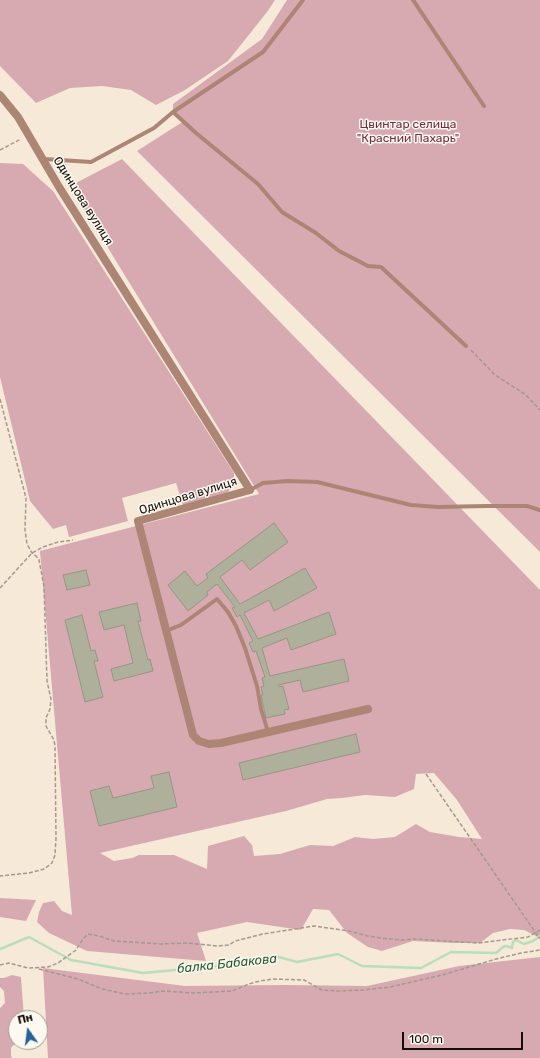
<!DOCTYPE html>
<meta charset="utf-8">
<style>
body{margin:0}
#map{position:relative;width:540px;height:1058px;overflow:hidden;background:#f6e9d7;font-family:Rubik,sans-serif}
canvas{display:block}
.north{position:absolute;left:8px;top:1010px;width:40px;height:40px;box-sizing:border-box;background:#fdf8f0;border:1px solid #9f9b93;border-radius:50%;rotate:346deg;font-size:11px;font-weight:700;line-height:16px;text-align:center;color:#130f08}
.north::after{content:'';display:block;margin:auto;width:14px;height:18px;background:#276299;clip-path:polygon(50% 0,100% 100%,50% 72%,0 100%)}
.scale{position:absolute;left:402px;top:1032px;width:121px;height:18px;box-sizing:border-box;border:2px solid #130f08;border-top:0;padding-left:5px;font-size:12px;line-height:14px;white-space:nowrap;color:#130f08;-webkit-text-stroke:3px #fdf8f0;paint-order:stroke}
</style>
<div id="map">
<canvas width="540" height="1058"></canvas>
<div class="north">Пн</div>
<div class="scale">100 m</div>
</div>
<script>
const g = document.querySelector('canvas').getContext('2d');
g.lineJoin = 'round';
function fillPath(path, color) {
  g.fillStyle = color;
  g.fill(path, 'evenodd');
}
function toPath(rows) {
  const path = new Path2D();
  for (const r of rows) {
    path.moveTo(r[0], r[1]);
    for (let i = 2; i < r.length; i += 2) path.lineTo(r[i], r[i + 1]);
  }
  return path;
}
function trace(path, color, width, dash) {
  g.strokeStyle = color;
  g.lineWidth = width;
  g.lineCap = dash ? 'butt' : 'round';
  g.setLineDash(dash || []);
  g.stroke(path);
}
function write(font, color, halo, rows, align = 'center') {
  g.font = font + ' Rubik,sans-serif';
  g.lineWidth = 3;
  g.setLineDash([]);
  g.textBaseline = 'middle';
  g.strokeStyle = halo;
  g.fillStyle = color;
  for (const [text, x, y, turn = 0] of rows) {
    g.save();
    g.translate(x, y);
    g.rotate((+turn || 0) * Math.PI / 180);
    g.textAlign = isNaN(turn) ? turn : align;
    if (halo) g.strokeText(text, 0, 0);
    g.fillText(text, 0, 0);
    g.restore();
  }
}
fillPath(toPath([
 [0,0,275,0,267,12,228,61,185,90,156,105,131,90,102,86,70,88,36,103,0,66],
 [287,0,540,0,540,552,137,151,184,121,173,112,173,104,262,39],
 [122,159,540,590,540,938,524,930,510,929,493,933,480,943,454,943,413,941,382,951,368,947,347,933,329,910,313,909,301,930,247,922,197,933,206,961,87,951,49,933,37,922,39,912,43,903,54,901,62,911,72,915,40,551,259,494,70,186],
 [434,773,457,800,482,839,459,837,430,832,416,824,395,837,373,839,355,837,333,846,310,845,280,854,254,856,252,845,244,836,208,846,207,869,174,855,139,855,132,858,114,861,100,853,286,811,327,799,342,798,365,795,395,797,414,789,416,774],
 [0,163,23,164,53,191,234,473,234,485,227,493,183,505,176,483,122,498,128,521,69,537,66,525,53,529,30,501,0,377],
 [0,898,36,900,26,921,0,917],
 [540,957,540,1058,48,1058,43,968,185,986,284,985,367,986,459,966],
 [12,975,21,977,24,1018,16,1018,16,1042,11,1048,11,1056,12,1058,0,1058,0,1008,5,1003,4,991,0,987,0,978,4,978]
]), '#d7aab1');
trace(toPath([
 [0,949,29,937,71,960,143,973,208,967,255,961,275,956,297,962,338,954,362,966,421,968,451,952,496,953,503,947,506,946,512,948,513,942,516,940,524,944,533,941,540,936]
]), '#b8deba', 2.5);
const building = toPath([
 [274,523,288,542,250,570,242,560,220,577,240,604,305,568,317,588,274,611,269,600,244,613,258,639,329,612,336,634,291,650,287,638,262,648,270,676,344,659,349,681,303,692,300,680,278,685,279,687,283,686,289,709,284,710,285,714,266,718,261,695,263,695,261,687,264,686,262,678,265,677,256,651,253,652,249,643,253,641,240,615,237,617,232,608,235,607,217,584,207,592,208,595,188,611,168,585,185,571,197,586,208,578,206,574,274,523],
 [86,570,90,585,67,590,63,575,86,570],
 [137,603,141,621,138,621,148,660,150,659,153,671,114,681,111,669,133,663,124,625,104,630,99,612,137,603],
 [82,615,91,651,95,650,98,661,94,661,103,697,85,702,65,620,82,615],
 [356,734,360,752,243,780,239,763,356,734],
 [169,772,177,807,99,826,90,791,109,786,113,798,154,788,151,776,169,772]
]);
fillPath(building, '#afb09c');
trace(building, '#959783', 1);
trace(toPath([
 [0,150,21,139],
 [471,350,495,375,526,395,540,410],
 [0,399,26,498,25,530,27,544,32,553,36,556,39,560,44,586,47,681,51,699,50,709,46,718,46,726,54,740,55,746,56,838,55,855,52,863,44,869,29,873,0,876],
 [0,588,32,553,43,547,58,542,73,540],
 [426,774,540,939],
 [0,965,9,963,28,968,48,967,58,963,76,950,83,939,88,934,99,936,114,941,161,944,187,943,218,946,229,945,235,941,263,934,314,926,349,931,368,936,388,939,402,940,414,939,478,943,528,937,540,930],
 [39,969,78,979,102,989,125,994,150,993,162,991,194,993,232,991,249,984,260,981,273,979,304,980,322,990,338,991,363,990,390,987,442,975,496,959,521,953,540,950]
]), '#a49a8c', 1.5, [4, 2]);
trace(toPath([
 [413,0,484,106],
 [173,112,196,133,258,184,282,212,316,233,339,251,368,266,381,267,466,346],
 [44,159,91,162,154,128,173,112,263,52,303,0],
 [250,490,263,483,288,481,317,482,411,505,438,507,487,506,527,506,540,510],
 [166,631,181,625,217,599,228,612,236,626,245,648,257,686,261,709,268,732]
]), '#ad8575', 4);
trace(toPath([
 [0,95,18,117,59,187,250,490,138,521,193,735,199,741,209,744,221,743,368,709]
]), '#ad8575', 8);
write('12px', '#702f3e', '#fdf8f0', [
 ["Цвинтар селища",408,125],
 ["\"Красний Пахарь\"",408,139]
]);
write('12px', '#130f08', '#fdf8f0', [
 ["Одинцова вулиця",83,201,58],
 ["Одинцова вулиця",188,496,-17]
]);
write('italic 13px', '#275c2d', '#fdf8f0', [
 ["балка Бабакова",227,964,-6]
]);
</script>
